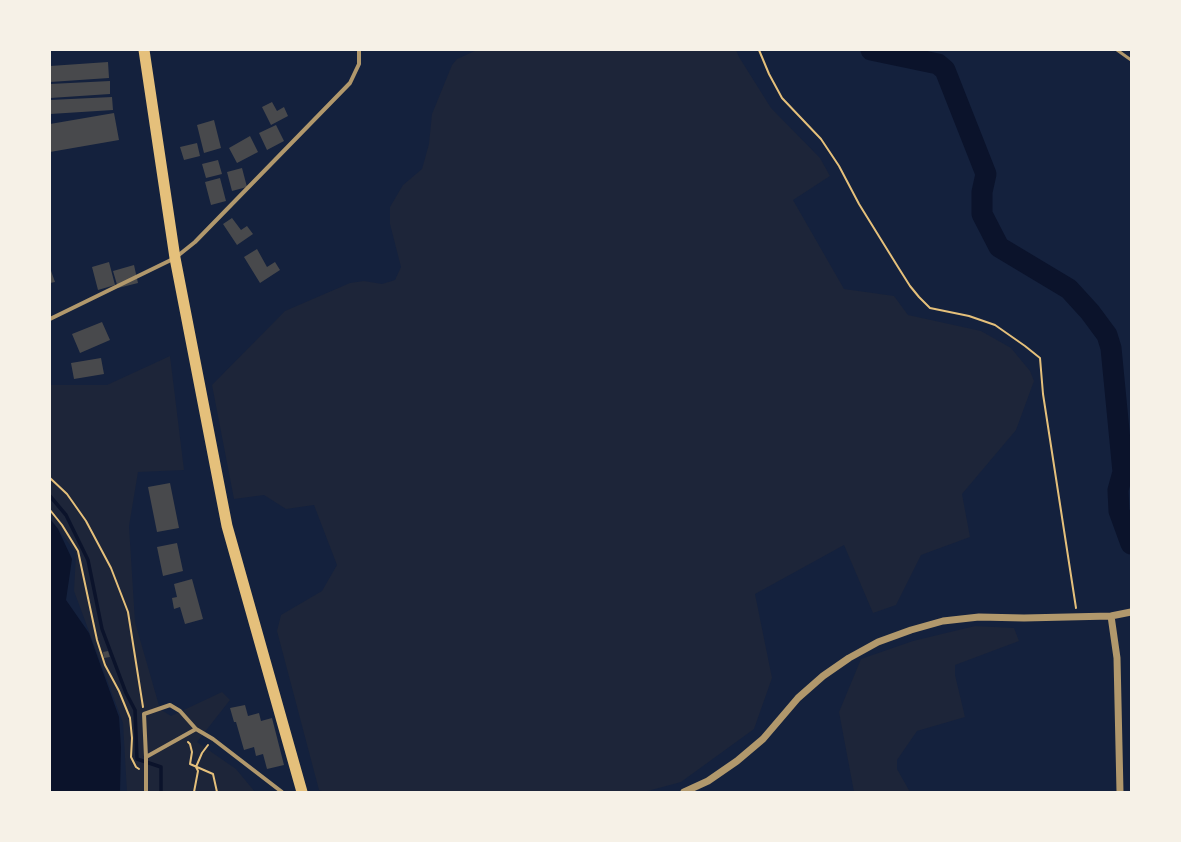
<!DOCTYPE html>
<style>
body{margin:0}
#map{position:relative;width:1181px;height:842px;overflow:hidden;background:#14213d;font-family:Bitter,serif}
canvas{display:block}
.frame{position:absolute;inset:0;border:51px solid #f6f1e7;pointer-events:none}
</style>
<div id="map">
<canvas width="1181" height="842"></canvas>
<div class="frame"></div>
</div>
<script>
const g = document.querySelector('canvas').getContext('2d');
g.lineJoin = 'round';
function fillPath(path, color) {
  g.fillStyle = color;
  g.fill(path, 'evenodd');
}
function toPath(rows) {
  const path = new Path2D();
  for (const r of rows) {
    path.moveTo(r[0], r[1]);
    for (let i = 2; i < r.length; i += 2) path.lineTo(r[i], r[i + 1]);
  }
  return path;
}
function trace(path, color, width, dash) {
  g.strokeStyle = color;
  g.lineWidth = width;
  g.lineCap = dash ? 'butt' : 'round';
  g.setLineDash(dash || []);
  g.stroke(path);
}
fillPath(toPath([
 [477,50,736,50,739,57,771,108,820,158,830,176,793,200,844,289,894,296,908,315,981,331,1011,348,1030,371,1034,381,1016,430,962,494,970,537,921,555,896,605,873,613,844,545,755,594,772,678,754,729,681,782,644,792,325,792,319,790,277,631,281,615,322,591,337,565,314,505,286,509,264,495,234,499,212,385,285,311,350,283,364,281,382,284,395,280,401,267,390,224,390,207,403,185,422,169,429,144,432,114,452,65,457,59],
 [170,356,184,470,138,472,129,526,135,622,160,709,171,716,222,692,230,700,197,742,236,769,255,792,127,792,123,723,74,591,76,553,50,518,50,385,107,385],
 [975,626,1014,628,1019,641,955,665,955,675,965,717,917,731,897,760,897,769,910,792,854,792,839,712,861,659,913,641]
]), '#1d2539');
fillPath(toPath([
 [50,519,58,529,72,559,66,600,89,633,119,717,121,747,120,792,50,792]
]), '#0b132b');
trace(toPath([
 [50,496,66,515,88,560,102,629,126,693,135,710,137,759,161,767,161,792]
]), '#0b132b', 3.5);
trace(toPath([
 [871,50,938,64,945,70,986,174,982,192,982,214,999,247,1069,289,1090,312,1107,335,1111,348,1123,472,1118,490,1119,511,1131,544]
]), '#0b132b', 21);
fillPath(toPath([
 [108,62,109,78,50,82,50,66],
 [110,81,110,94,50,98,50,84],
 [112,97,113,110,50,114,50,100],
 [272,102,277,111,284,107,288,116,271,125,262,107],
 [114,113,119,140,50,152,50,124],
 [214,120,221,148,204,153,197,125],
 [276,125,284,141,267,150,259,133],
 [250,136,258,152,237,163,229,148],
 [197,143,200,156,184,160,180,147],
 [218,160,222,174,206,178,202,164],
 [242,168,247,187,232,191,227,172],
 [220,178,226,201,211,205,205,182],
 [232,218,241,230,247,226,253,234,237,245,223,224],
 [257,249,267,267,275,262,280,270,260,283,244,257],
 [109,262,115,285,98,290,92,267],
 [134,265,138,283,118,288,113,271],
 [50,268,55,282,50,283],
 [102,322,110,340,80,353,72,334],
 [101,358,104,374,74,379,71,363],
 [170,483,179,528,157,532,148,487],
 [177,543,183,571,163,576,157,547],
 [192,579,203,619,185,624,180,607,174,609,172,598,177,597,174,584],
 [108,651,110,657,104,658,103,652],
 [245,705,248,716,259,713,261,721,272,718,284,765,267,769,263,754,256,756,254,747,244,750,236,722,234,722,230,708]
]), '#48494c');
trace(toPath([
 [759,50,769,74,782,98,821,139,839,166,859,204,898,267,910,286,919,297,930,308,969,316,995,325,1025,346,1040,358,1043,394,1076,608],
 [50,478,67,494,86,521,111,568,128,612,143,707],
 [50,510,62,525,78,551,97,640,105,665,119,691,130,718,132,738,131,757,136,767,139,769],
 [188,742,190,744,192,752,190,764,213,774,217,792],
 [194,792,198,771,196,767,202,753,208,745]
]), '#e5c07b', 2);
trace(toPath([
 [1117,50,1131,60]
]), '#b1986c', 3);
trace(toPath([
 [50,319,175,258,195,242,350,83,359,64,359,50],
 [146,757,196,729],
 [146,792,146,757,144,714,170,705,180,711,196,729,213,739,282,792]
]), '#b1986c', 4);
trace(toPath([
 [1111,616,1117,658,1120,792],
 [684,792,708,781,737,761,763,739,798,698,823,676,849,658,878,642,911,630,943,621,979,617,1024,618,1111,616,1131,612]
]), '#b1986c', 7);
trace(toPath([
 [144,50,175,258,227,526,302,792]
]), '#e5c07b', 11);
</script>
